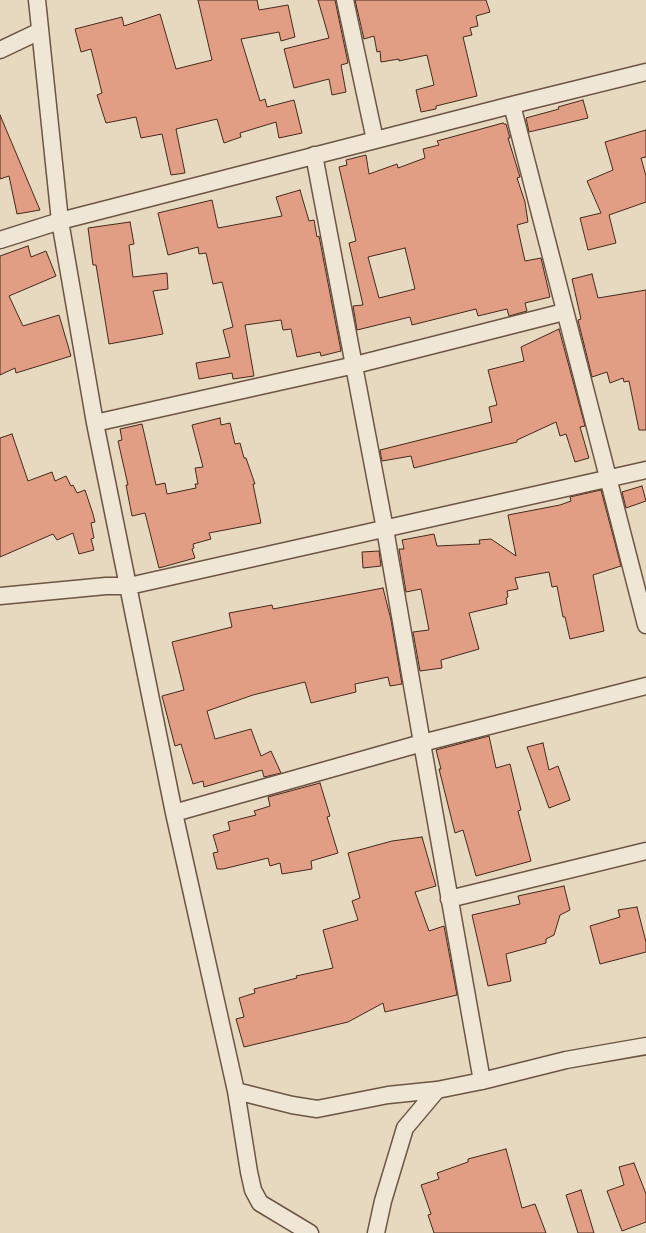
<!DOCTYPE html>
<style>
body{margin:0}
canvas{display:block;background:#e7d9c0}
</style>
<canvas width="646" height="1233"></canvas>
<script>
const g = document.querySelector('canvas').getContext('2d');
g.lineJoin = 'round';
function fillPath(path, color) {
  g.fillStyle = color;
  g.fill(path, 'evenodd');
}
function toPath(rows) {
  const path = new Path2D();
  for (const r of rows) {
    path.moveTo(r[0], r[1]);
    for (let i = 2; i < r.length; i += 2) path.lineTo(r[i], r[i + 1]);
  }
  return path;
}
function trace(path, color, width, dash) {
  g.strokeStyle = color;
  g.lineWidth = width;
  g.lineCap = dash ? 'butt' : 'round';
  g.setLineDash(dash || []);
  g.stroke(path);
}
const building = toPath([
 [198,0,257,0,259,10,288,5,295,37,281,41,279,32,241,39,260,101,265,99,267,107,294,100,302,133,279,138,276,122,240,133,241,137,224,143,217,119,176,129,185,173,171,175,162,134,141,138,136,117,106,123,97,95,102,93,91,49,81,52,75,29,122,17,124,26,160,14,176,69,212,60,198,0],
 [318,0,335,0,348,63,341,65,346,92,332,95,329,79,294,88,284,49,329,38,318,0],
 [355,0,486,0,490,12,476,16,478,26,470,28,472,35,463,37,477,96,436,106,436,109,421,112,416,90,434,85,427,55,399,61,399,59,381,62,380,51,377,52,374,36,364,39,355,0],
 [583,100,588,118,529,132,526,118,559,109,558,107,583,100],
 [0,115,40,210,17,214,9,176,0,179,0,115],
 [503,123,504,124,506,124,510,138,508,138,520,177,517,178,525,202,528,222,517,225,525,261,541,258,550,297,525,303,527,311,509,316,507,309,478,316,476,309,412,325,410,317,357,330,353,306,363,305,349,243,356,241,339,167,347,165,346,160,366,155,369,174,397,164,398,168,425,158,423,149,439,145,437,141,503,123],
 [405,248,415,289,379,298,368,257,405,248],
 [646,130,646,157,641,158,646,176,646,202,609,215,616,243,588,250,580,218,601,213,587,181,613,170,605,142,646,130],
 [300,190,309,221,314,220,317,237,319,236,341,351,321,356,320,352,297,357,291,329,283,330,281,320,245,325,254,376,233,379,232,373,199,379,196,363,230,357,223,330,233,327,222,282,213,284,206,253,199,254,198,247,168,255,158,213,212,200,218,228,282,216,276,197,300,190],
 [130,222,134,244,129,245,133,277,167,273,168,289,153,291,163,334,109,344,96,265,93,265,88,228,130,222],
 [28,246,31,257,46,251,56,276,9,296,23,326,59,315,71,356,16,373,15,368,0,375,0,256,28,246],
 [592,274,598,298,646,290,646,430,639,430,629,381,624,382,623,378,610,383,607,372,592,377,578,320,581,319,572,279,592,274],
 [559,329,585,426,580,427,589,458,575,462,566,434,560,436,556,422,517,440,517,442,414,468,411,456,382,461,380,450,492,422,489,407,497,405,488,370,524,361,521,347,559,329],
 [220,418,221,425,230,423,235,444,240,443,244,458,246,458,255,484,253,484,261,523,209,533,211,539,193,544,194,548,192,549,195,558,159,568,145,513,132,516,126,485,128,485,118,441,122,440,120,429,142,424,156,485,165,483,167,494,196,488,195,484,198,484,195,468,203,467,192,425,220,418],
 [12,434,28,481,52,472,55,481,66,476,71,486,73,485,77,493,85,490,93,514,95,522,91,523,94,538,91,539,94,550,79,554,73,533,57,540,53,534,0,557,0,438,12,434],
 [642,486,646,501,626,508,622,492,642,486],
 [601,490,621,566,593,575,604,631,570,639,565,617,563,617,557,586,552,587,549,572,515,578,518,589,507,591,508,597,506,598,507,604,469,613,479,649,441,660,442,668,420,671,413,632,429,630,421,589,406,592,399,549,404,549,402,540,434,534,437,546,480,544,479,540,491,539,516,556,508,515,560,505,571,501,570,497,601,490],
 [379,551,381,566,363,568,362,552,379,551],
 [383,588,391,620,402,684,390,686,388,677,355,684,356,692,311,703,305,682,253,695,207,711,215,739,251,729,261,756,271,751,281,773,264,777,262,770,204,787,203,781,193,784,181,744,175,746,162,696,184,690,172,642,232,627,229,613,272,605,273,609,383,588],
 [489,736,496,768,510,764,521,810,518,811,531,861,476,876,463,830,455,833,439,769,441,769,436,750,489,736],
 [543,743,549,770,558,766,570,800,549,808,527,747,543,743],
 [320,783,330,816,327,817,338,853,311,861,312,869,282,874,280,863,270,866,268,858,223,869,217,869,213,853,218,852,213,835,230,830,228,822,256,815,254,811,270,806,268,797,320,783],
 [422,837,436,886,415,892,429,931,444,926,457,995,385,1012,383,1003,348,1022,244,1047,236,1019,244,1017,239,998,255,993,254,989,297,978,296,976,333,968,323,930,358,920,352,901,360,898,348,853,392,841,422,837],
 [564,886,570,910,560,915,554,935,546,939,546,943,506,954,511,981,488,986,472,915,520,904,518,896,564,886],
 [637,907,646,942,646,952,600,964,590,926,620,917,618,910,637,907],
 [506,1149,522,1208,535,1204,546,1233,434,1233,428,1215,431,1214,421,1185,439,1179,437,1173,468,1162,468,1159,506,1149],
 [634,1163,646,1194,646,1222,622,1231,607,1191,624,1185,619,1167,634,1163],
 [581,1190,594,1233,578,1233,566,1195,581,1190]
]);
fillPath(building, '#e29e84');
trace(building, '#44291b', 1);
const street = toPath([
 [37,0,60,221,95,423,174,813,236,1091,249,1172,253,1190,260,1203,310,1233],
 [345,0,375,140],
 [0,50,40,31],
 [512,105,646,625],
 [314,155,385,529,422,743,482,1081],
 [0,240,60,221,512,105,646,72],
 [95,423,355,365,564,312],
 [0,596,106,586,129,586,646,470],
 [174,813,422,743,646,686],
 [449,899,646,851],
 [236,1091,292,1105,317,1109,388,1095,437,1090,482,1081,566,1060,646,1046],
 [376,1233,383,1201,405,1128,437,1090]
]);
trace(street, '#6d5544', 19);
trace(street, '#efe6d6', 16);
</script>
